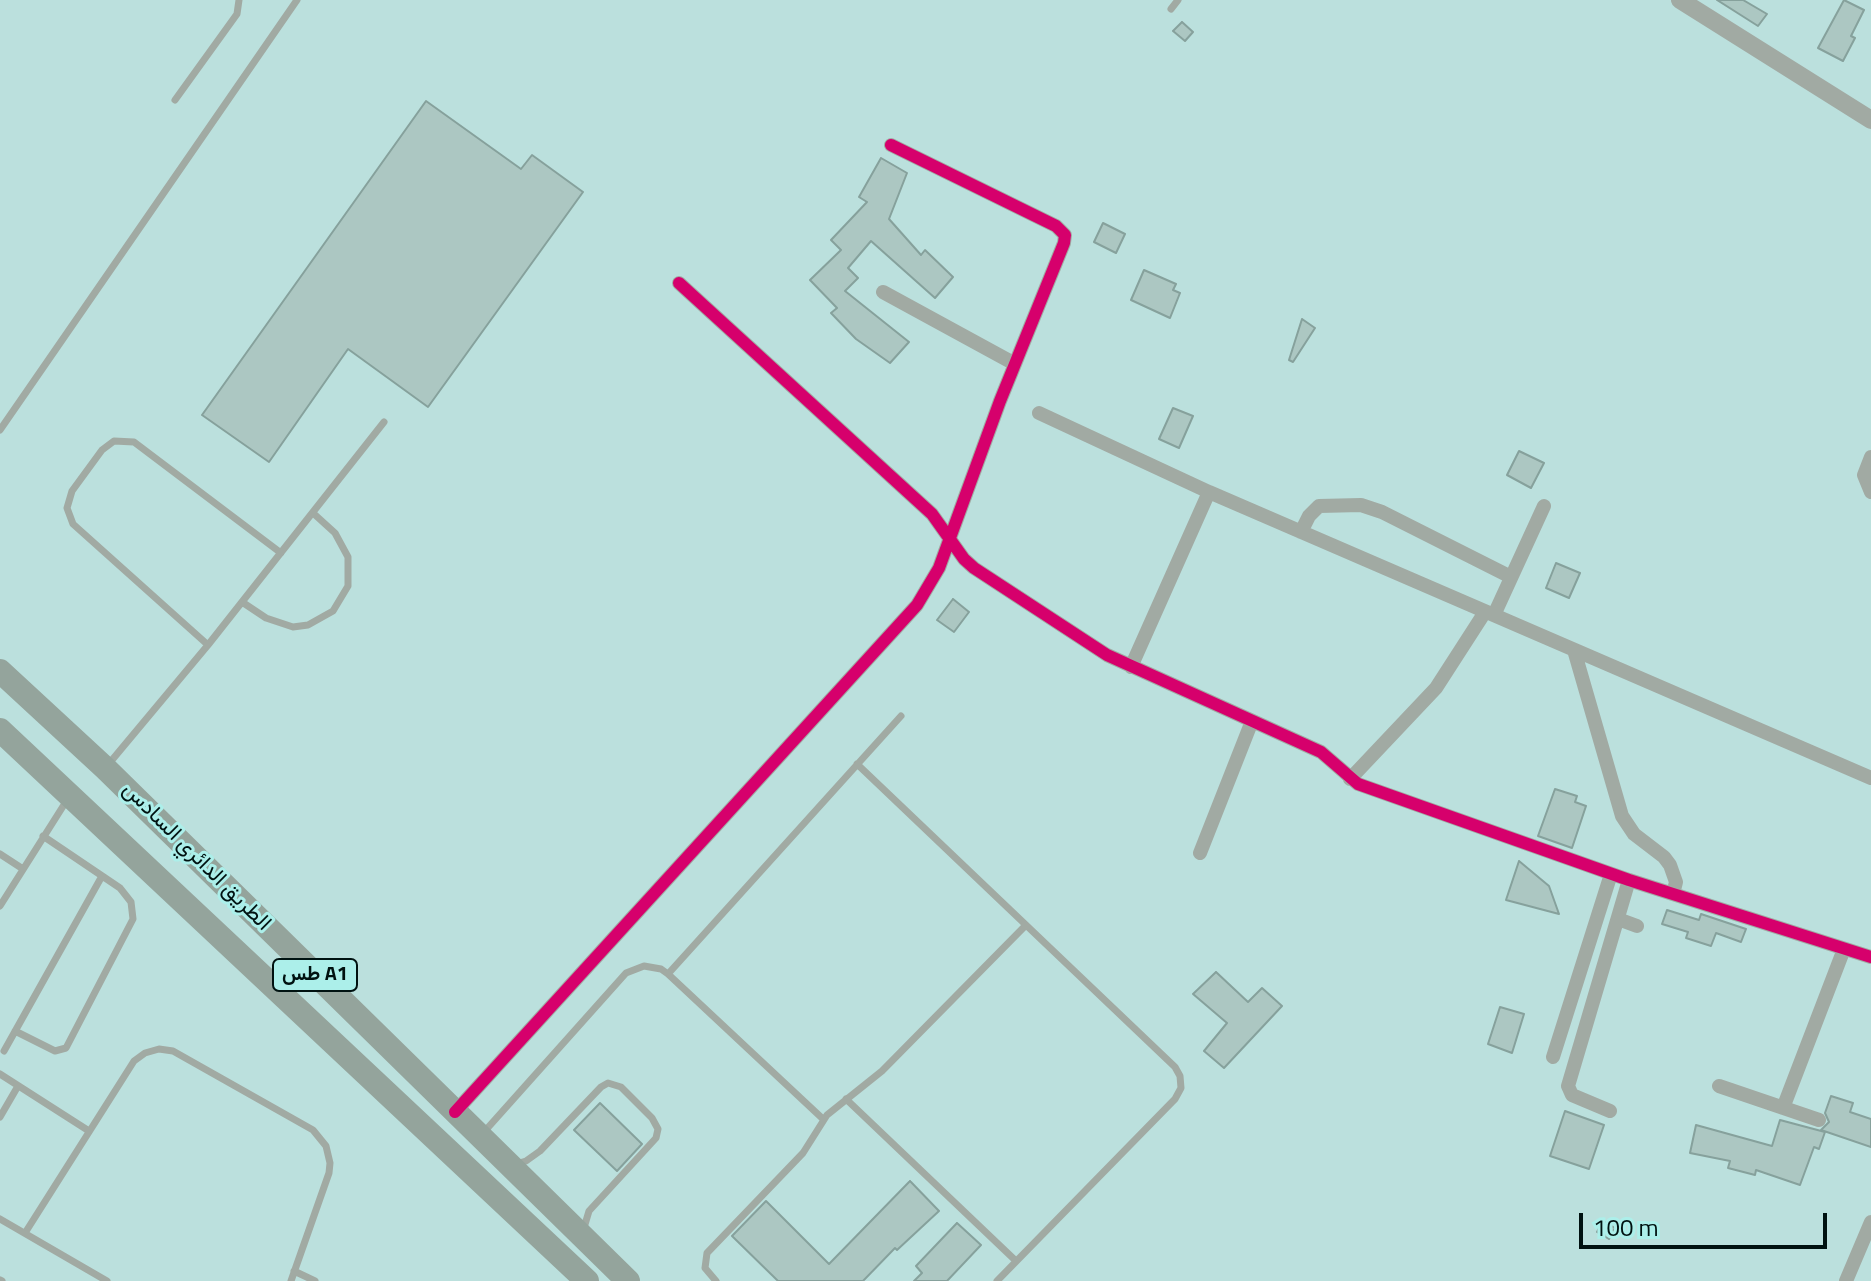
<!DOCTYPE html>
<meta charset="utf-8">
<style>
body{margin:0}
#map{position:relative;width:1871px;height:1281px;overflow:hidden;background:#bbe0dd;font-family:"Titillium Web",sans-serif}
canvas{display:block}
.scale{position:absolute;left:1579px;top:1213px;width:248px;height:36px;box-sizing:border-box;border:4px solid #001211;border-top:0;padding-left:10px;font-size:24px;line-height:28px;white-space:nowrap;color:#001211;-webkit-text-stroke:6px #acefea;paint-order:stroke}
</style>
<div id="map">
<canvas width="1871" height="1281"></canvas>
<div class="scale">100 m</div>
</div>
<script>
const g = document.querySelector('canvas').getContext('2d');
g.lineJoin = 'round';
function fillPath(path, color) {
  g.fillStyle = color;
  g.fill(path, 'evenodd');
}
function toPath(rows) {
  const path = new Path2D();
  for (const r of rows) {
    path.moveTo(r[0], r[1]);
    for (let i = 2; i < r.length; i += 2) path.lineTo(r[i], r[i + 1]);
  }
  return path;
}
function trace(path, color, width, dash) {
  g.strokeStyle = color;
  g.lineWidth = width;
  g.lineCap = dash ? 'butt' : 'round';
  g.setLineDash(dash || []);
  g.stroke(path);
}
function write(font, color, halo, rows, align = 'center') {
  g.font = font + ' "Titillium Web",Vazirmatn,sans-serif';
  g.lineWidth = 6;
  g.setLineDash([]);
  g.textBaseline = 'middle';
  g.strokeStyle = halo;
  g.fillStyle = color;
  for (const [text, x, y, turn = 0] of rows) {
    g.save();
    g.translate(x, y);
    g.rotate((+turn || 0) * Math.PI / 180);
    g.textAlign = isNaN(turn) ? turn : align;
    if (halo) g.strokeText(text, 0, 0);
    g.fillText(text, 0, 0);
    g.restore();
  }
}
const building = toPath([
 [1717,0,1743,0,1767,14,1758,26,1717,0],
 [1844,0,1864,10,1851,36,1855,38,1843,61,1818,48,1844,0],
 [1182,22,1193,32,1185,41,1173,31,1182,22],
 [426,101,521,169,532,155,583,192,428,407,348,349,269,462,202,415,426,101],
 [881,158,907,173,889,219,921,255,925,250,953,277,935,298,871,241,848,268,858,278,845,291,909,342,890,363,856,339,831,313,837,308,810,280,841,250,831,240,867,202,859,197,881,158],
 [1103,223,1125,234,1116,253,1094,242,1103,223],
 [1144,270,1176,284,1173,290,1180,293,1170,318,1131,300,1144,270],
 [1302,319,1315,328,1293,362,1289,360,1302,319],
 [1173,408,1193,416,1179,448,1159,439,1173,408],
 [1519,451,1544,463,1531,488,1507,475,1519,451],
 [1556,563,1580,573,1569,598,1546,588,1556,563],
 [953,599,969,612,954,632,937,620,953,599],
 [1555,789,1577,796,1575,802,1586,806,1572,848,1538,836,1555,789],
 [1519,861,1549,886,1559,914,1506,900,1519,861],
 [1667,910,1699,920,1701,914,1746,929,1741,942,1716,933,1711,946,1686,938,1688,932,1662,924,1667,910],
 [1216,972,1248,1002,1262,988,1282,1006,1224,1068,1204,1051,1227,1023,1193,994,1216,972],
 [1500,1007,1524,1014,1512,1053,1488,1044,1500,1007],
 [1831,1096,1853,1103,1850,1112,1871,1119,1871,1147,1821,1130,1829,1122,1825,1113,1831,1096],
 [600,1103,642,1144,617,1171,574,1130,600,1103],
 [1565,1111,1604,1125,1589,1169,1550,1156,1565,1111],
 [1780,1120,1825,1132,1819,1149,1814,1147,1800,1185,1756,1170,1755,1175,1728,1168,1730,1161,1690,1153,1696,1125,1772,1146,1780,1120],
 [910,1181,939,1211,897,1250,895,1248,863,1281,778,1281,732,1236,766,1201,829,1264,910,1181],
 [1603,1221,1615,1228,1609,1239,1597,1232,1603,1221],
 [957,1223,981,1245,947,1281,914,1281,922,1273,916,1266,957,1223]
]);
fillPath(building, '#acc7c2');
trace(building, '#86a19c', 2);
trace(toPath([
 [1171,9,1178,0],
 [175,100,237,14,239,0],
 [0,430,297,0],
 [242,602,266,618,293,627,308,625,333,611,348,586,348,557,335,533,313,513],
 [208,645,73,524,67,508,72,491,102,450,114,441,134,442,281,553],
 [857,764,1175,1067,1180,1076,1181,1088,1175,1099,997,1281],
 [107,766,208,645,384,422],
 [0,854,23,869],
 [0,906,67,800],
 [668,974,901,716],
 [15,1031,55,1051,66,1048,133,919,131,902,120,888,43,836],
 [4,1051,102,876],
 [0,1074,89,1131],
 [846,1099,1016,1261],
 [0,1117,18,1086],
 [484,1132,626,973,644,966,661,969,668,974,823,1119],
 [516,1164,526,1161,540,1151,601,1087,608,1083,621,1087,652,1118,658,1129,656,1138,589,1211,583,1231],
 [0,1219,107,1281],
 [25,1233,134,1061,145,1053,159,1049,173,1051,313,1130,326,1146,330,1163,329,1173,291,1281],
 [294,1271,315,1281],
 [0,1280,2,1281],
 [716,1281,705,1268,707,1253,803,1153,827,1115,882,1071,1026,925]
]), '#a1aaa3', 7);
trace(toPath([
 [679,283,932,514,964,559,974,568,1107,655,1321,752,1358,784,1629,880,1871,957],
 [883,292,1015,364],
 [1039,413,1209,492,1871,778],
 [1871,457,1864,475,1871,492],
 [1301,532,1309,516,1319,506,1361,505,1382,512,1511,577],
 [1494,615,1544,506],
 [1574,650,1622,816,1634,834,1664,857,1670,865,1676,882,1673,894],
 [1131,667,1209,492],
 [1350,779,1436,688,1485,612],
 [1200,853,1252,721],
 [1618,919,1637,926],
 [1553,1057,1611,874],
 [1719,1086,1819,1120],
 [1783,1108,1844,949],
 [1610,1111,1572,1095,1568,1086,1629,880],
 [455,1112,917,605,939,568,1000,401,1064,243,1065,235,1056,226,891,145],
 [1846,1281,1871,1222]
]), '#a1aaa3', 14);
trace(toPath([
 [1680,0,1871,120]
]), '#a1aaa3', 18);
trace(toPath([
 [0,671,105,768,628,1281],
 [0,730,587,1281]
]), '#94a49c', 24);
trace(toPath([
 [679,283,932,514,964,559,974,568,1107,655,1321,752,1358,784,1629,880,1871,957],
 [455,1112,917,605,939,568,1000,401,1064,243,1065,235,1056,226,891,145]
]), '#d6006c', 12);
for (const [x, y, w] of [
 [315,975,84]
]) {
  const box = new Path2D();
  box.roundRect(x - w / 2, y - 16, w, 32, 6);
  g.fillStyle = '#acefea';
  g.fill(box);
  trace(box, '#001211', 2);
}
write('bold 20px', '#001211', null, [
 ["طس A1",315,975]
]);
write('22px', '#001211', '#acefea', [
 ["الطريق الدائري السادس",196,857,45]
]);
</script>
